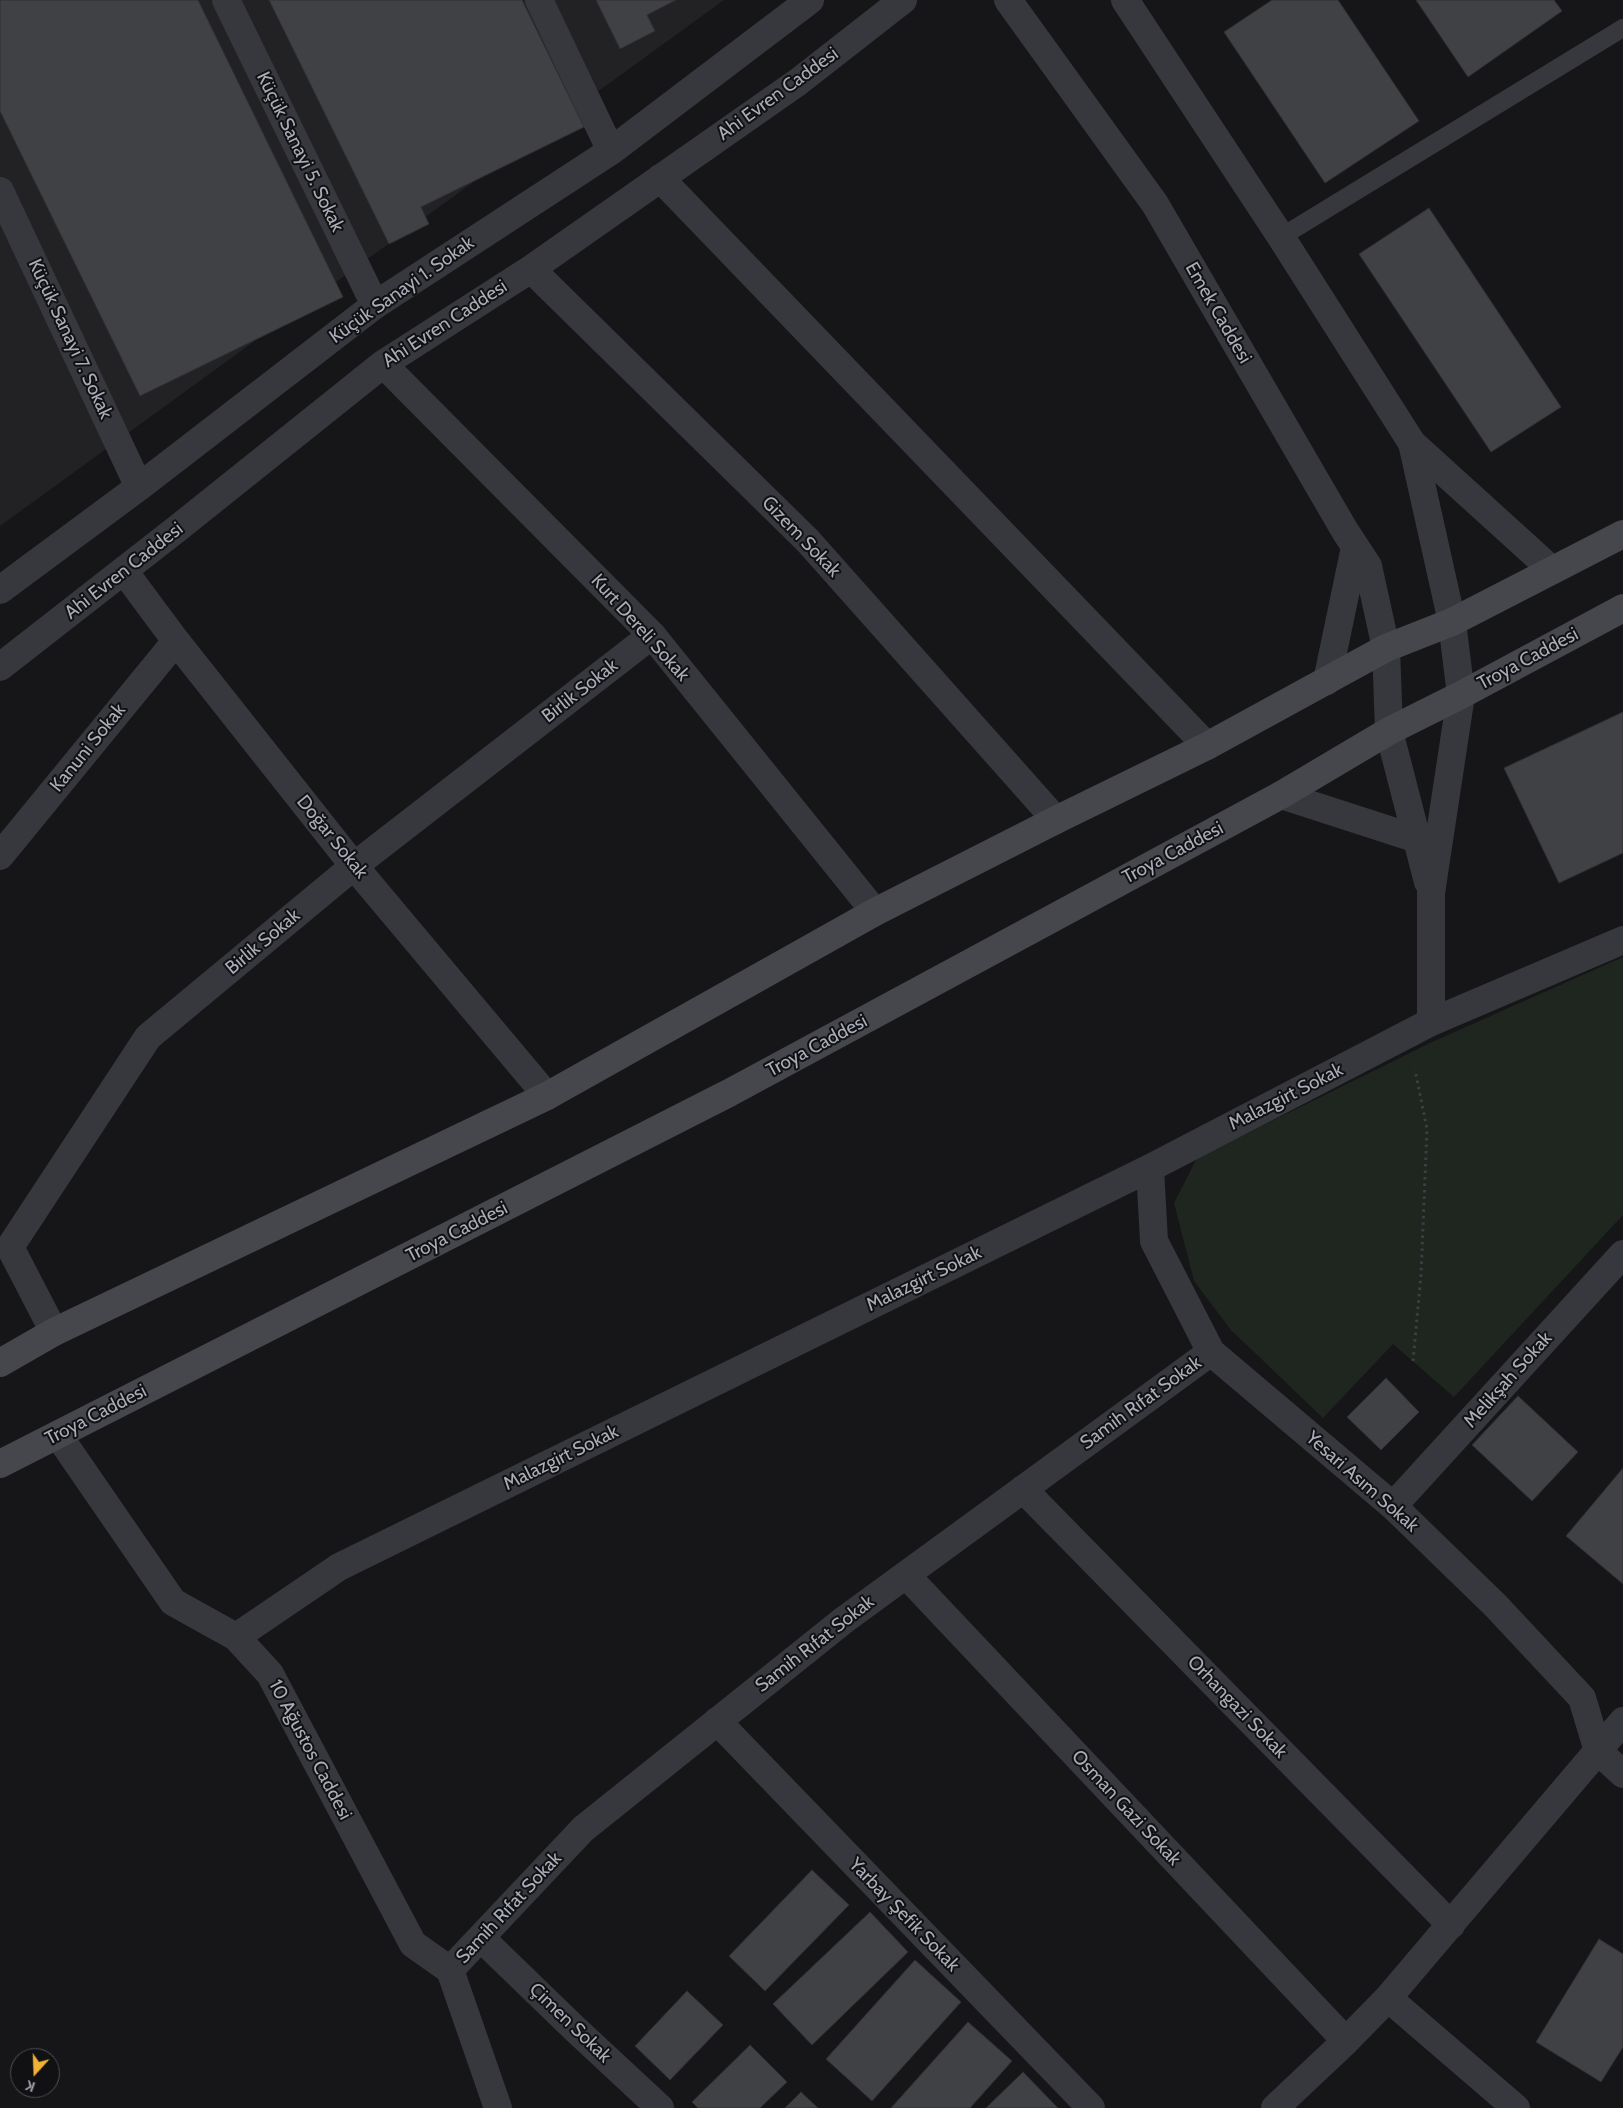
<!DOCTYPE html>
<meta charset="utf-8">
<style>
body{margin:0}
#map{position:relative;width:1623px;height:2108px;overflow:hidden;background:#161618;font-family:Cabin,sans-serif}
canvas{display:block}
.north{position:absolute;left:10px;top:2048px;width:50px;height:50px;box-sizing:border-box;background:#111113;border:1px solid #4d4f55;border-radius:50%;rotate:200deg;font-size:14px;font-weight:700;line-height:20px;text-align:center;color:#a8adb8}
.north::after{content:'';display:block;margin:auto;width:18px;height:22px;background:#f2b134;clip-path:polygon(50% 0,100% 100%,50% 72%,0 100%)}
</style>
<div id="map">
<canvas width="1623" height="2108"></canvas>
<div class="north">K</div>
</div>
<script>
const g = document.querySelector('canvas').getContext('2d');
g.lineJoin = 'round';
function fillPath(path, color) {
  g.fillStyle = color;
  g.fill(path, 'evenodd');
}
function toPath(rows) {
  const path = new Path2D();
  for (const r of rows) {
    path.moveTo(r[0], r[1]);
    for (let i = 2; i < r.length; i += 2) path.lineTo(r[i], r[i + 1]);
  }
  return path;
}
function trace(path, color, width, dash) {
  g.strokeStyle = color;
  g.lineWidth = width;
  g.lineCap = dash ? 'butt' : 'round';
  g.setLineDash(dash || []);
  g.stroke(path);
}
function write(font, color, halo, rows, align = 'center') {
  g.font = font + ' Cabin,sans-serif';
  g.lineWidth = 4;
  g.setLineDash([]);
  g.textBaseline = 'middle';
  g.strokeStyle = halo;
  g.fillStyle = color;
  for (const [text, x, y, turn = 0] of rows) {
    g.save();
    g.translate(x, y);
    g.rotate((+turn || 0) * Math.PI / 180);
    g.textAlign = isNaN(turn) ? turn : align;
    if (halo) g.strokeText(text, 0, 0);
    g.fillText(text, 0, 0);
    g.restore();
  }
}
fillPath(toPath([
 [0,0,724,0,0,526]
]), '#222225');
fillPath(toPath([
 [1623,957,1623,1215,1454,1397,1393,1344,1323,1418,1231,1330,1194,1281,1174,1203,1197,1158,1430,1043]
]), '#1e261f');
const building = toPath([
 [0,0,198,0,343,297,140,396,0,111,0,0],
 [269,0,522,0,584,127,421,207,429,224,389,244,269,0],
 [596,0,676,0,647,15,655,31,620,49,596,0],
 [1272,0,1338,0,1419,121,1325,183,1224,32,1272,0],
 [1416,0,1554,0,1562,11,1468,77,1416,0],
 [1429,208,1561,407,1491,452,1359,254,1429,208],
 [1623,712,1623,853,1559,883,1504,768,1623,712],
 [1386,1378,1419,1412,1381,1450,1347,1417,1386,1378],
 [1518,1396,1578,1452,1532,1501,1472,1445,1518,1396],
 [1623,1468,1623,1584,1566,1536,1623,1468],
 [812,1870,849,1905,765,1991,729,1956,812,1870],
 [870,1912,908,1952,812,2045,773,2004,870,1912],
 [1599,1939,1623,1954,1623,2047,1601,2082,1536,2042,1599,1939],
 [915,1960,961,2002,872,2101,826,2059,915,1960],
 [687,1991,723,2025,670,2080,635,2046,687,1991],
 [968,2022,1012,2061,970,2108,891,2108,968,2022],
 [750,2045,787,2082,760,2108,698,2108,692,2102,750,2045],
 [1023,2072,1058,2108,986,2108,1023,2072],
 [801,2092,818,2108,785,2108,801,2092]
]);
fillPath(building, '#404145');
trace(building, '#303034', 1);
trace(toPath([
 [1413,1361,1421,1275,1427,1129,1415,1070]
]), '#3d3f44', 3, [2.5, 4]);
trace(toPath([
 [1281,237,1623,28]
]), '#37383d', 18);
trace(toPath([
 [226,0,375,305],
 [539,0,611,151],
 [1008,0,1155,204,1345,531,1368,566,1386,648,1389,731,1428,882],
 [1125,0,1281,237,1412,443,1452,622,1461,695,1431,893,1431,1022],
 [660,178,1207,746],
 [0,191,139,487],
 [531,269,808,541,1056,820],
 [383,364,652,635,875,912],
 [1412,443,1552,570],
 [124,571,176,641,354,866,547,1096],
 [0,590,139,487,375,305,611,151,810,0],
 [0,667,178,528,383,364,531,269,798,82,903,0],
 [1327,681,1355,547],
 [1281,795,1417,839],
 [0,856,176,641],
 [1150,1168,1154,1241,1211,1352,1393,1506,1496,1606,1582,1698,1598,1751,1623,1774],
 [54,1332,10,1247,148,1037,354,866,652,635],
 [58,1435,173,1602,236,1637,270,1674,413,1944,450,1970,498,2108],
 [1023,1489,1451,1925],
 [1393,1506,1623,1254],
 [906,1575,1346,2041],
 [236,1637,339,1567,1150,1168,1431,1022,1623,940],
 [717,1721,1091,2108],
 [481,1938,574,2028,660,2108],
 [450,1970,583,1829,844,1620,1211,1352],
 [1388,1998,1516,2108],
 [1275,2108,1346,2041,1388,1998,1623,1721]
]), '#37383d', 28);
trace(toPath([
 [0,1363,54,1332,547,1096,875,912,1056,820,1207,746,1386,648,1452,622,1623,534],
 [0,1464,729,1093,1281,795,1389,731,1461,695,1623,608]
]), '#45474d', 28);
write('19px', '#a8adb8', '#111113', [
 ["Ahi Evren Caddesi",778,94,-36],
 ["Küçük Sanayi 5. Sokak",300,152,64],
 ["Küçük Sanayi 1. Sokak",402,290,-35],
 ["Emek Caddesi",1218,313,60],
 ["Ahi Evren Caddesi",445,324,-33],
 ["Küçük Sanayi 7. Sokak",70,339,65],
 ["Gizem Sokak",801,537,46],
 ["Ahi Evren Caddesi",124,571,-38],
 ["Kurt Dereli Sokak",640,628,48],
 ["Troya Caddesi",1528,659,-28],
 ["Birlik Sokak",580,691,-38],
 ["Kanuni Sokak",88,748,-51],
 ["Doğar Sokak",332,837,51],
 ["Troya Caddesi",1173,853,-28],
 ["Birlik Sokak",263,942,-40],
 ["Troya Caddesi",817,1046,-28],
 ["Malazgirt Sokak",1286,1097,-27],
 ["Troya Caddesi",457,1232,-27],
 ["Malazgirt Sokak",924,1279,-26],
 ["Melikşah Sokak",1508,1380,-48],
 ["Samih Rıfat Sokak",1141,1403,-36],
 ["Troya Caddesi",96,1415,-27],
 ["Malazgirt Sokak",561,1458,-26],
 ["Yesari Asım Sokak",1362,1482,41],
 ["Samih Rıfat Sokak",815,1644,-38],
 ["Orhangazi Sokak",1237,1707,46],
 ["10 Ağustos Caddesi",310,1750,62],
 ["Osman Gazi Sokak",1126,1808,47],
 ["Samih Rıfat Sokak",509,1908,-47],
 ["Yarbay Şefik Sokak",904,1915,46],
 ["Çimen Sokak",570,2023,44]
]);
</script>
